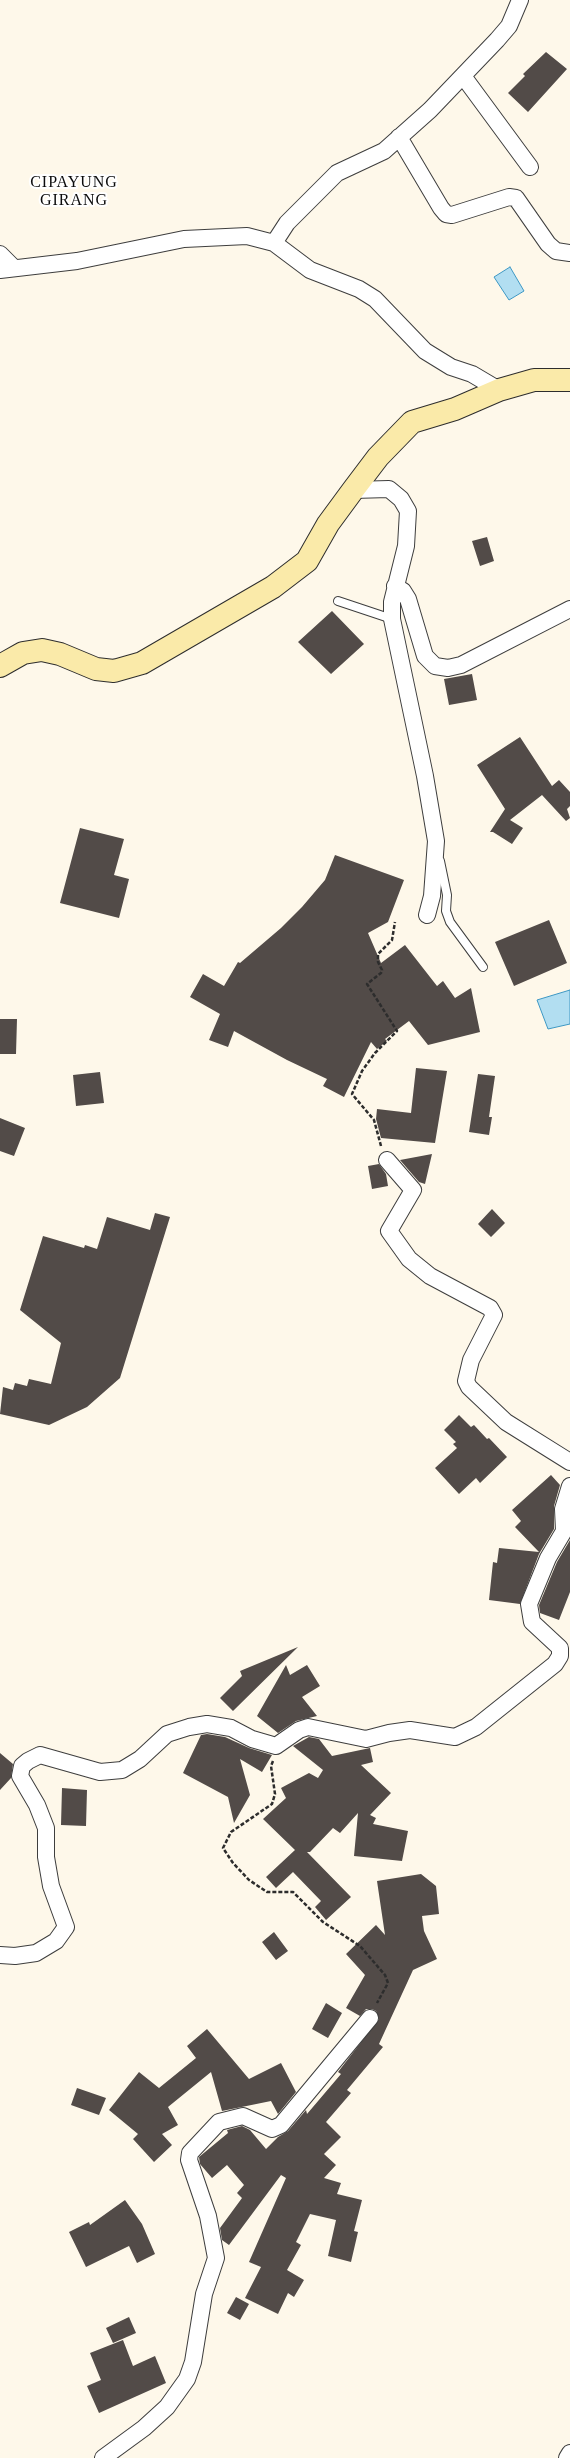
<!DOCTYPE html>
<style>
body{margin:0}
canvas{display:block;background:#fef8ea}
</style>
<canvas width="570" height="2458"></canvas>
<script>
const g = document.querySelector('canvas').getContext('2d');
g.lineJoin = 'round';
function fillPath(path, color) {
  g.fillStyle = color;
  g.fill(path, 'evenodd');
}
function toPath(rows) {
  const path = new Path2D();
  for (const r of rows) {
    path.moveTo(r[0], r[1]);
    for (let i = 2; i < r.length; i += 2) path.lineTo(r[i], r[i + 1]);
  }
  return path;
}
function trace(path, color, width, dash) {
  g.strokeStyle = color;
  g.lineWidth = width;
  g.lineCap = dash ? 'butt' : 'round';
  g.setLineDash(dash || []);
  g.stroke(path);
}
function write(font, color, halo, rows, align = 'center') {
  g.font = font + ' Georgia,serif';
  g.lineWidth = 4;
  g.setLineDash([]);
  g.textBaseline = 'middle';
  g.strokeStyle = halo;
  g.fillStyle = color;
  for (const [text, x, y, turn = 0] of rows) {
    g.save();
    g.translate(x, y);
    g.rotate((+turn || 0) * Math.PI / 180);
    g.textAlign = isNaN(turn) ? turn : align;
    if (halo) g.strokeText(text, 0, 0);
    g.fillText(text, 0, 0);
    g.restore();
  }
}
const water = toPath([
 [510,267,524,291,509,300,494,277,510,267],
 [570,990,570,1024,548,1029,537,1000,570,990]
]);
fillPath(water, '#b2def1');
trace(water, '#3e98c4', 1);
fillPath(toPath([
 [546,52,567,69,528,112,508,93,525,76,523,74],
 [487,537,494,561,480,566,472,541],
 [332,611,364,644,331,674,298,642],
 [472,674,477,700,449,705,444,679],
 [520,737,552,786,559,780,570,792,570,806,567,809,570,818,566,821,542,795,510,820,523,828,512,844,493,832,490,832,505,809,477,765],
 [80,828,124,839,114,875,129,879,119,918,60,903],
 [335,855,404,880,388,922,368,933,381,963,405,945,437,986,443,981,455,998,471,988,480,1032,428,1045,409,1021,385,1039,387,1041,377,1049,371,1042,344,1097,323,1086,327,1079,287,1060,234,1031,228,1047,209,1040,220,1014,190,997,203,974,224,986,238,962,240,963,281,928,302,907,325,880],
 [549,920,567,963,514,986,495,942],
 [0,1019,17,1019,16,1054,0,1054],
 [416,1068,447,1071,435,1143,381,1138,376,1119,377,1109,411,1113],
 [100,1072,104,1103,76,1106,73,1075],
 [478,1074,495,1076,489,1117,492,1117,489,1135,469,1132],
 [0,1118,25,1128,14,1156,0,1151],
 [432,1154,425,1184,419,1182,400,1160],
 [379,1164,386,1174,388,1186,372,1189,368,1166],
 [492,1209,505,1223,491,1237,478,1224],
 [155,1213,170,1217,120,1378,87,1407,49,1425,0,1414,3,1387,13,1390,15,1383,27,1386,29,1379,51,1384,61,1343,20,1310,43,1236,84,1248,85,1245,97,1249,107,1217,150,1230],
 [459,1415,471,1427,474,1425,487,1439,489,1438,507,1457,480,1483,476,1478,459,1494,435,1468,457,1448,453,1444,456,1442,444,1430],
 [551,1475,560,1485,554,1506,554,1529,539,1554,520,1604,489,1600,493,1562,497,1563,499,1548,539,1552,515,1527,521,1521,512,1510],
 [570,1540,570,1592,559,1620,540,1613,539,1605,557,1562],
 [298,1647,233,1711,220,1698,242,1676,240,1671],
 [286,1665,290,1675,307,1665,320,1686,302,1697,317,1716,296,1721,278,1733,257,1716],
 [207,1734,225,1737,249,1748,272,1755,262,1772,240,1759,250,1795,234,1823,228,1797,183,1773,201,1735],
 [309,1737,319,1739,332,1756,370,1748,373,1762,361,1765,391,1793,370,1815,376,1818,373,1824,408,1831,402,1861,354,1856,358,1813,340,1833,333,1828,310,1852,307,1852,351,1897,326,1920,315,1907,321,1901,293,1872,276,1888,266,1877,295,1850,263,1819,286,1798,281,1788,309,1773,318,1778,323,1770,293,1746],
 [0,1753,13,1764,11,1778,0,1790],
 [62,1788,87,1790,86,1826,61,1825],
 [421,1874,436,1886,439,1914,422,1916,424,1931,437,1959,413,1970,379,2044,383,2047,347,2090,351,2093,326,2122,341,2137,324,2154,336,2165,324,2178,341,2183,337,2194,362,2200,354,2231,358,2232,351,2262,328,2256,336,2220,310,2214,296,2242,301,2245,287,2270,304,2280,294,2297,288,2293,278,2314,245,2298,261,2267,249,2262,286,2178,281,2175,229,2245,222,2240,220,2228,242,2198,237,2193,244,2185,227,2165,212,2178,200,2164,199,2157,228,2133,227,2130,242,2126,250,2130,266,2149,278,2137,288,2131,306,2110,307,2114,341,2074,338,2072,379,2019,376,2011,372,2009,366,2009,360,2016,346,2008,365,1975,346,1954,376,1925,385,1935,377,1881],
 [274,1932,288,1951,276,1960,262,1942],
 [326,2003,342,2013,328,2038,312,2029],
 [207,2029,249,2079,281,2063,296,2092,278,2114,271,2101,222,2111,211,2072,168,2107,178,2125,162,2134,172,2145,154,2162,133,2139,138,2134,109,2110,139,2072,159,2088,196,2058,187,2046],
 [77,2088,106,2098,99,2115,71,2105],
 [125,2200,142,2224,155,2254,137,2263,129,2246,86,2267,69,2232,89,2222,90,2225],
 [236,2297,249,2304,240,2320,227,2313],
 [129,2317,136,2333,113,2343,106,2328],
 [123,2340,133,2366,155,2356,166,2383,99,2413,87,2386,101,2380,90,2353]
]), '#524b48');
const lane = toPath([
 [338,601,392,619],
 [440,861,447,895,446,911,450,922,483,967]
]);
const street = toPath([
 [463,76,530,167],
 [399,137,441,208,446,214,452,215,509,197,516,198,548,244,556,251,570,253],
 [274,243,287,223,337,173,384,151,430,110,497,40,509,26,520,0],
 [0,254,14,268],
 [0,270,77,261,184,239,247,236,274,243,310,270,359,289,375,299,425,351,451,367,472,374,499,390],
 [353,490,389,489,401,499,408,511,406,546,392,602,392,619,425,776,436,841,432,896,427,915],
 [395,586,403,591,408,599,425,656,435,666,448,668,461,665,570,609],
 [387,1160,413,1190,389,1231,409,1259,430,1276,490,1308,494,1315,471,1360,466,1381,469,1387,506,1422,570,1462],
 [0,1955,15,1956,36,1953,56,1941,66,1927,51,1886,46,1857,46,1828,37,1805,20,1776,22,1766,28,1761,40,1755,100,1772,122,1770,140,1759,167,1734,189,1727,207,1724,231,1728,252,1739,276,1746,299,1730,308,1727,366,1739,389,1733,410,1730,455,1737,476,1727,555,1664,560,1656,560,1648,532,1622,529,1604,548,1558,564,1531,563,1509,570,1486],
 [103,2458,144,2428,167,2407,187,2379,193,2362,204,2294,216,2258,208,2216,189,2160,190,2153,219,2122,243,2116,272,2129,281,2125,370,2018],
 [567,2458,570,2453]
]);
const secondary = toPath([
 [0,666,23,653,42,650,60,654,96,669,114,671,142,663,273,587,307,561,328,524,353,490,378,457,412,422,455,409,499,390,534,380,570,380]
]);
trace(lane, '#3e3e3e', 10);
trace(street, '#3e3e3e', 18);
trace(secondary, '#2d2d2d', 24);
trace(toPath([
 [381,1146,374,1120,352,1094,362,1071,375,1053,397,1031,367,984,381,973,382,970,378,962,378,954,392,940,395,922],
 [273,1761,271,1766,275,1794,272,1804,231,1832,223,1848,233,1863,249,1880,267,1892,293,1892,323,1922,360,1946,385,1975,388,1983,377,2003]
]), '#2d2d2d', 2.5, [4, 2]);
trace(lane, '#fff', 8);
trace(street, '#fff', 16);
trace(secondary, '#faeaa9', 22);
g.letterSpacing = '1px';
write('16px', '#0b0b0b', '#fff', [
 ["CIPAYUNG",74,183],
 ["GIRANG",74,201]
]);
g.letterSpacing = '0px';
</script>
